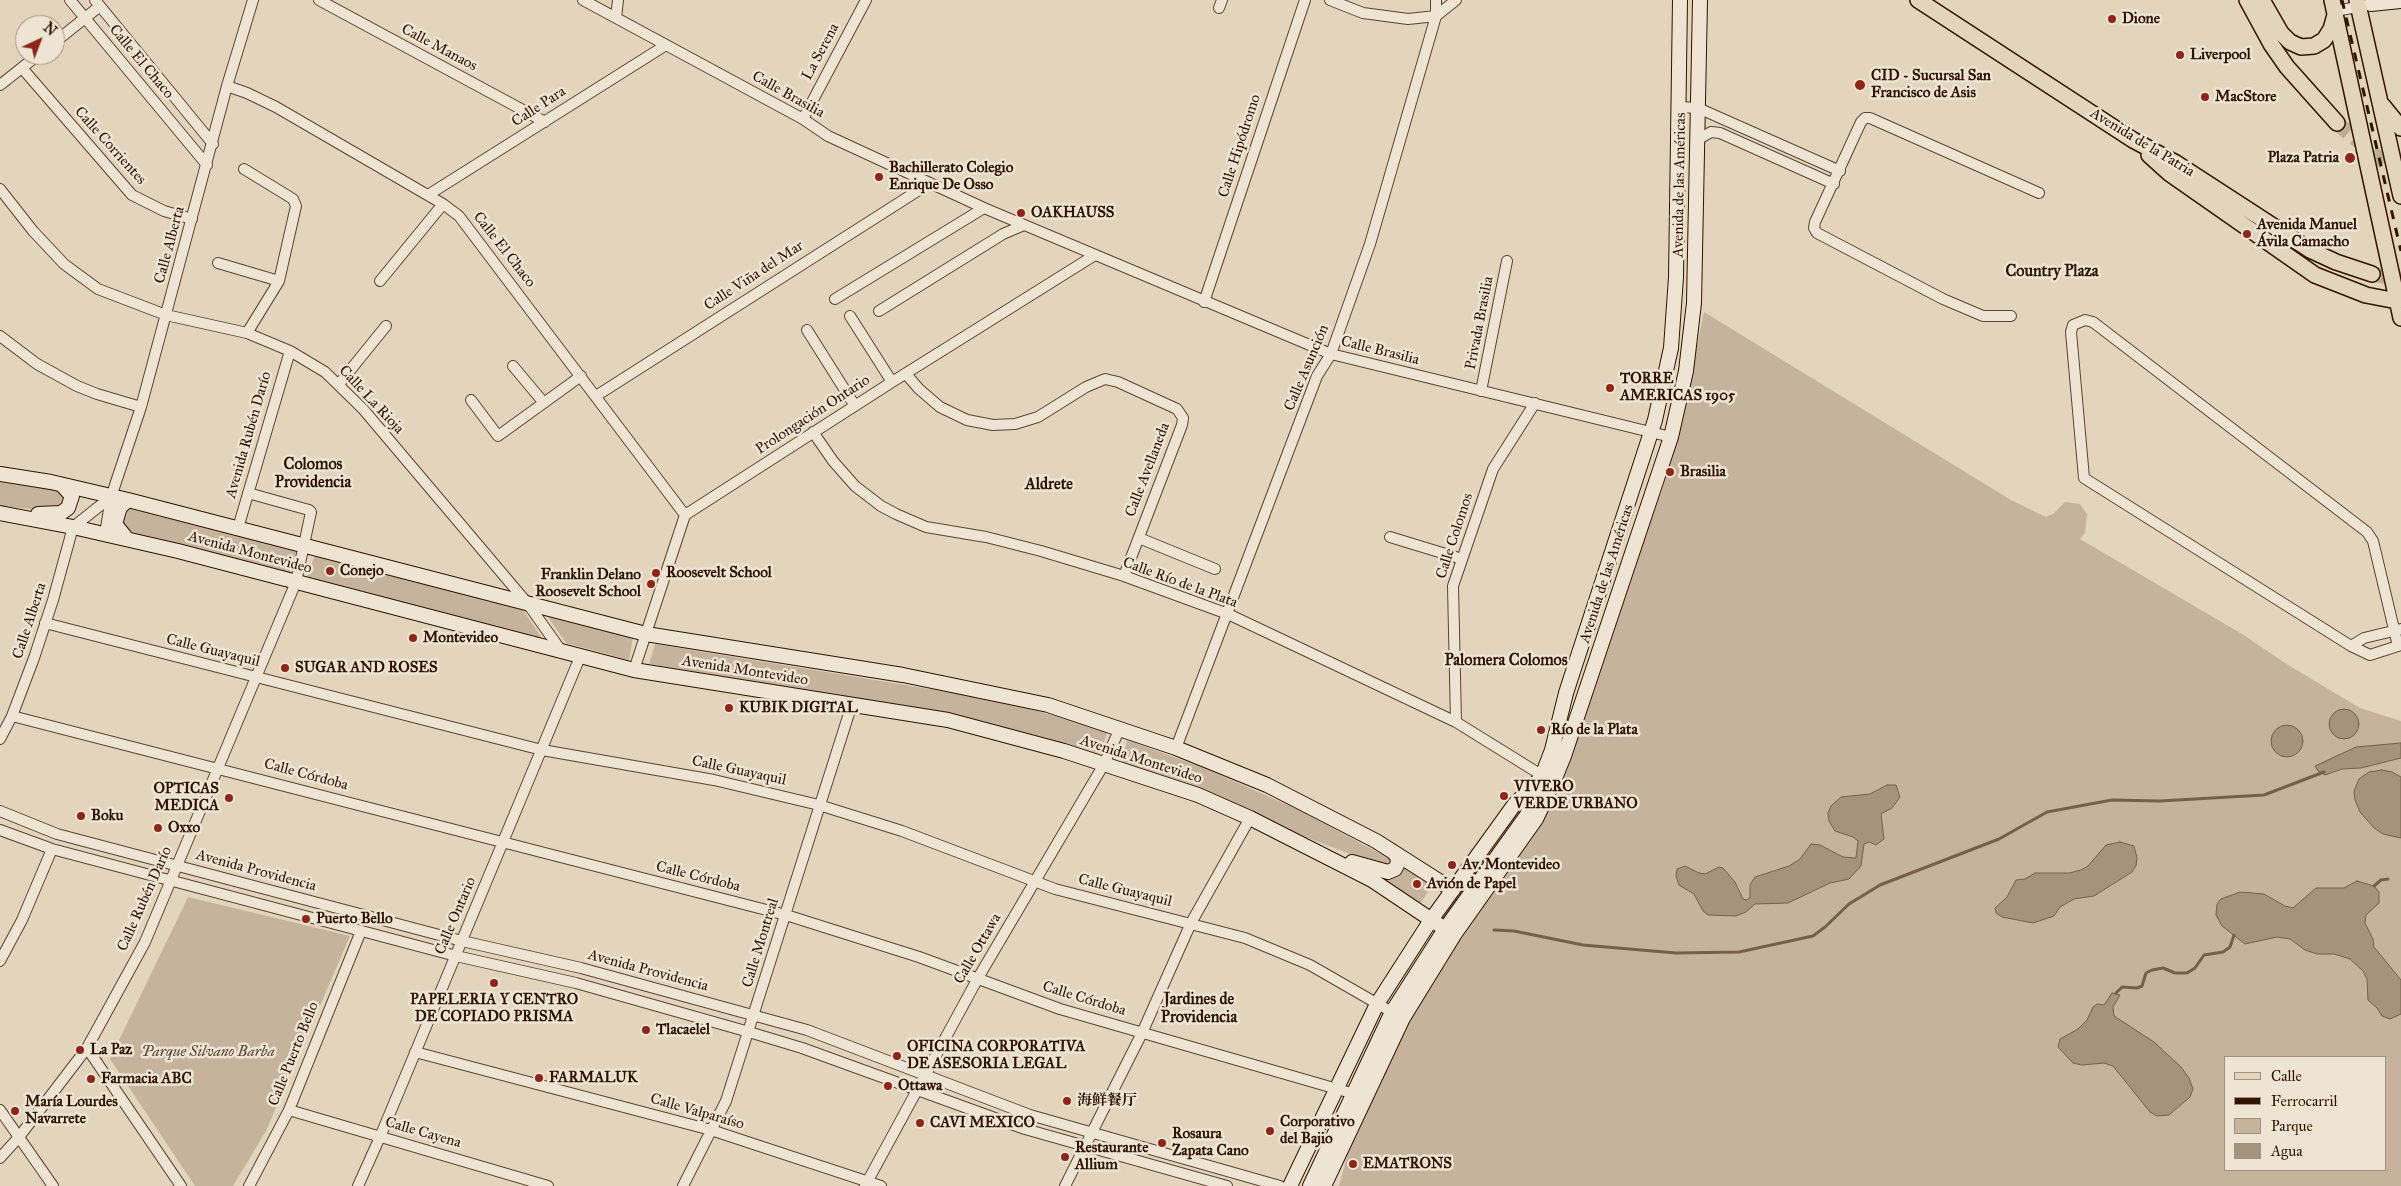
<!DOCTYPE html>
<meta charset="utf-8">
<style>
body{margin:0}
#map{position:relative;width:2401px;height:1186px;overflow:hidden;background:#e3d5bb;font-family:"IM FELL Great Primer",serif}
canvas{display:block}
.legend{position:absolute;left:2224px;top:1056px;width:162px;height:115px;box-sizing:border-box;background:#ede4d3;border:1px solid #a2907f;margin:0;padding:6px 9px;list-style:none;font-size:15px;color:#311301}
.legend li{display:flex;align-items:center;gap:10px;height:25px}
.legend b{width:25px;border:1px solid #a2907f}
.north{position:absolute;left:15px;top:15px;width:50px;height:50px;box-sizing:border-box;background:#ede4d3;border:1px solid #a2907f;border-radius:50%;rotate:43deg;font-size:14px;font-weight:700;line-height:20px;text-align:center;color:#311301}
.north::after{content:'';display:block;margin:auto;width:18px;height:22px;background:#8f2418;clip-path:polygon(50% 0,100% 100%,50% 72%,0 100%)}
</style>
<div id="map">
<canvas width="2401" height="1186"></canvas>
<ul class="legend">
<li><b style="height:6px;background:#e3d5bb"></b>Calle</li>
<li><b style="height:6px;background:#311301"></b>Ferrocarril</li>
<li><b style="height:14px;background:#c5b49b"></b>Parque</li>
<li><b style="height:14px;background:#a6937c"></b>Agua</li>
</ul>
<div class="north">N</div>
</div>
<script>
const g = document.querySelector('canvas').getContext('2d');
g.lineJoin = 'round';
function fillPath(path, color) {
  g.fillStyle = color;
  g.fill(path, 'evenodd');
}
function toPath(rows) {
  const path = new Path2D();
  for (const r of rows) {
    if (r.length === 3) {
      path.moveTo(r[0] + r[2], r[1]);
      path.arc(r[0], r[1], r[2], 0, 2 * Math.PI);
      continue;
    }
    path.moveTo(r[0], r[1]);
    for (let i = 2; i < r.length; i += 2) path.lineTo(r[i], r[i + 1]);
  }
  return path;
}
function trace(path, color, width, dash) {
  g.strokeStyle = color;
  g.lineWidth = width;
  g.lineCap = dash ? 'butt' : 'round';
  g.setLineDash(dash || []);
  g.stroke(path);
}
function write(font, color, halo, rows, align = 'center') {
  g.font = font + ' "IM FELL Great Primer","Noto Serif SC",serif';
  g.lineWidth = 5;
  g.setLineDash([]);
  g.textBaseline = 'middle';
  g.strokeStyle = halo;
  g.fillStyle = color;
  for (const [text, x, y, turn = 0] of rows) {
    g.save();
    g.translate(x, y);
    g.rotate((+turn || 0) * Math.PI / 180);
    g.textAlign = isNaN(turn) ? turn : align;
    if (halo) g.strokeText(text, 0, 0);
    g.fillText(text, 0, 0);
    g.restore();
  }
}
fillPath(toPath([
 [1704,312,2011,500,2046,517,2053,514,2065,502,2080,504,2087,514,2085,533,2080,539,2242,634,2285,663,2360,708,2401,721,2401,1186,1339,1186,1373,1060,1526,841,1543,821,1555,782,1663,487,1685,402],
 [2225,1057,2385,1057,2385,1170,2225,1170],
 [0,481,44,487,69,494,61,512,0,506],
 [122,507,297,551,289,574,124,532,120,525],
 [316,552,522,608,545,643,307,577],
 [548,617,633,637,629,660,566,643],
 [655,644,954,693,1033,710,1108,730,1099,757,947,713,649,664],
 [1127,740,1204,768,1297,809,1392,860,1389,869,1290,831,1217,795,1122,763],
 [1402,865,1432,884,1421,903,1375,874],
 [188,897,350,936,266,1131,233,1186,195,1186,110,1059]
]), '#c5b49b');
const water = toPath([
 [2344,724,15],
 [2287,741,16],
 [2401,743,2401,758,2361,768,2342,769,2325,775,2318,771,2315,766,2356,747,2401,743],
 [2382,770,2392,772,2401,777,2401,838,2383,834,2374,828,2360,812,2355,800,2354,791,2359,779,2369,772,2382,770],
 [1887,785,1896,785,1900,797,1892,808,1881,814,1884,839,1876,845,1869,842,1864,844,1861,866,1849,879,1830,883,1788,903,1755,904,1746,912,1736,916,1708,915,1703,911,1694,894,1679,885,1676,876,1677,869,1685,866,1699,873,1705,874,1719,867,1723,868,1735,882,1743,899,1746,900,1750,898,1750,885,1755,877,1789,866,1800,859,1811,844,1820,845,1843,857,1856,858,1858,841,1853,837,1835,831,1829,821,1828,813,1831,806,1841,797,1870,794,1887,785],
 [2120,842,2134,846,2137,858,2136,866,2132,872,2094,896,2074,899,2060,907,2054,916,2033,923,2002,917,1996,913,1995,908,2007,897,2016,880,2025,879,2035,873,2069,873,2081,870,2088,866,2106,845,2120,842],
 [2357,881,2374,886,2379,892,2379,903,2366,915,2365,923,2373,939,2374,947,2401,980,2401,1014,2390,1019,2382,1016,2377,1008,2368,1000,2367,979,2363,971,2350,959,2334,954,2317,954,2305,950,2290,939,2277,937,2245,944,2222,926,2216,915,2217,904,2221,899,2240,892,2264,894,2285,906,2293,908,2316,888,2344,888,2357,881],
 [2112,993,2120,995,2113,1007,2114,1016,2154,1042,2181,1067,2189,1078,2193,1089,2190,1097,2169,1115,2157,1116,2150,1112,2113,1066,2104,1063,2082,1065,2073,1063,2058,1047,2060,1039,2078,1029,2087,1020,2093,1007,2097,1004,2104,1005,2112,993]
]);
fillPath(water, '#a6937c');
trace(water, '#77604b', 1);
trace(toPath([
 [2374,886,2381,880,2388,879],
 [1494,930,1514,931,1583,945,1676,953,1739,952,1813,936,1825,927,1849,904,1880,885,1999,839,2047,812,2112,800,2160,801,2264,795,2324,772],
 [2116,993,2122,987,2137,988,2142,986,2146,973,2152,970,2163,968,2175,973,2187,973,2195,968,2204,955,2223,952,2230,947,2234,935]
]), '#77604b', 3);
trace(toPath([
 [1444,914,1479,867]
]), '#a6937c', 10);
trace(toPath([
 [2337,123,2376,156,2401,172],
 [2372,274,2401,279]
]), '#bfae96', 15, [15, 8]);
const street = toPath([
 [70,0,207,165],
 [95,0,213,144],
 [319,0,545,122],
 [583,0,803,119,828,136,984,208,1331,354,1671,437],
 [1330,0,1363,13,1408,19,1436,16],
 [1219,8,1222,0],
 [2335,11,2363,6],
 [1436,16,1436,0],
 [616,18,618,0],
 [55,42,100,6],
 [22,68,132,195,164,211,192,219],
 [0,85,38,55],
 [227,86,247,93,276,107,443,204,459,216,685,515],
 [1679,107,1698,108,1840,171],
 [803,119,866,0],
 [1697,140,1711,132,1720,133,1834,184],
 [244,169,293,199,296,206,279,281,247,333],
 [0,189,33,231,64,264,98,289,166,315,247,333,290,351,325,372,363,409,528,604,562,652],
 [428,195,666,45],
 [218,263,279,281],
 [380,281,443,204],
 [835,299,984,208],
 [1204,302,1305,0],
 [879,311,1003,234,1024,225],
 [850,316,892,382],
 [2011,316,1983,316,1943,299,1817,233,1814,228,1815,222,1861,122,1865,118,1870,118,2039,193],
 [807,330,855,406],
 [0,336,37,364,77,386,97,394,141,407],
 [513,366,544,403],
 [906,374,919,389,940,407,967,420,993,425,1015,424,1038,417,1086,387,1105,379,1118,382,1177,409,1183,418,1182,425,1124,576],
 [339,384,386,326],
 [1481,391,1507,261],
 [596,396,930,183],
 [471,400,498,436,581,376],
 [813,432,833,461,855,486,881,506,896,514,926,527,986,537,1041,551,1124,576,1228,614,1456,722,1543,776],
 [238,528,290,351],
 [105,534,111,497,141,407,227,86,253,0],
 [1390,537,1462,559],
 [1139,538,1215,569],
 [45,623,542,750,714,780,819,805,902,831,1055,889,1245,938,1310,965,1397,1015],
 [2351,646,2364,638,2401,629],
 [2398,646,2373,541,2367,532,2093,322,2085,320,2073,325,2071,332,2084,478,2351,646,2370,655,2401,645],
 [634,670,685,515,892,382,1095,255],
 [12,716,786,915,919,957,1060,1009,1358,1095],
 [1456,722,1453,586,1493,469,1535,403],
 [0,739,12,716,34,658,53,600,73,527,111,497],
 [1176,748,1317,376,1331,354,1370,244,1436,16,1456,0],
 [0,811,57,834,462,941,581,968,807,1030,1030,1115,1280,1186],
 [0,830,52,849,456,956,576,983,749,1032,802,1048,1025,1129,1227,1186],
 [0,961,22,920,52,849],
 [87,1048,181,1186],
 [415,1052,711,1130,881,1186],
 [0,1110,53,1186],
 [289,1110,548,1186],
 [0,1158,19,1137,87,1048,145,942,296,582,311,512,309,510,248,493],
 [249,1186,289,1110,361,931],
 [358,1186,380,1137,580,657],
 [683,1186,726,1101,852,704],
 [865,1186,978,978,1104,764,1120,728],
 [1065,1186,1142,1033,1191,923,1250,818]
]);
const secondary = toPath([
 [2371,4,2401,1],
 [0,474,51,482,128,500,646,634,903,675,1048,705,1176,748,1267,785,1376,841,1453,890],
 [0,513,73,527,178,551,634,670,948,720,1064,751,1198,795,1250,818,1372,880,1454,935],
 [38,514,61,513,68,508,72,496,62,485],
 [127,539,115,524,120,507,128,500],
 [1352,862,1388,872,1395,869,1398,863,1397,856,1392,851],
 [1290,1186,1377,1004,1431,920,1514,805,1539,780],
 [1310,1186,1392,1012,1445,929,1527,815,1552,750,1566,693,1655,420,1671,348,1676,277,1680,0],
 [1324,1186,1403,1018,1454,935,1536,819,1553,783,1564,756,1671,437,1686,371,1694,303,1700,0]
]);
const primary = toPath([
 [1918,0,2133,140,2176,163,2310,250,2336,262,2372,274],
 [2247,0,2271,44,2287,67,2337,123],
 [2262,0,2281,33,2290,42,2301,47,2314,46,2324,40,2331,29,2335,15],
 [2332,0,2401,318],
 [2357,0,2401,196],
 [2383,106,2401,128],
 [2149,155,2169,173,2315,275,2366,295,2397,301]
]);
trace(street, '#5e4430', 12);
trace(secondary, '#311301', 16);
trace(primary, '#311301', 18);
trace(street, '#ede4d3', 10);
trace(secondary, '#ede4d3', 14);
trace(primary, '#e3d5bb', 15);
trace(toPath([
 [2342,0,2401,251]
]), '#311301', 3, [9, 9]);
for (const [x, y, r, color] of [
 [2112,19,5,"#8f2418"],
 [2180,55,5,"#8f2418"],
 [1860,85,6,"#8f2418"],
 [2205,97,5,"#8f2418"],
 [2350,158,6,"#8f2418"],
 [879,177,5,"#8f2418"],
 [1021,213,5,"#8f2418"],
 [2247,234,5,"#8f2418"],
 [1610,388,5,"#8f2418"],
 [1670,472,5,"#8f2418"],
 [330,571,5,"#8f2418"],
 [656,573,5,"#8f2418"],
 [651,584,5,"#8f2418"],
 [413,638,5,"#8f2418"],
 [285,668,5,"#8f2418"],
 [729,708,5,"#8f2418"],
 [1541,730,5,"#8f2418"],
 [1504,796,5,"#8f2418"],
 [229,798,5,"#8f2418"],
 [81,816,5,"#8f2418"],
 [158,828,5,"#8f2418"],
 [1452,865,5,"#8f2418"],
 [1417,884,5,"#8f2418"],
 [306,919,5,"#8f2418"],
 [494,983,5,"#8f2418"],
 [646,1030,5,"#8f2418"],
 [80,1050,5,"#8f2418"],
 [897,1056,5,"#8f2418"],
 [539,1078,5,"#8f2418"],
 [91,1079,5,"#8f2418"],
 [888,1086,5,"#8f2418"],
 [1067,1101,5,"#8f2418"],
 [15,1111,5,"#8f2418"],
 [920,1123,5,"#8f2418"],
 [1270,1131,5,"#8f2418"],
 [1162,1143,5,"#8f2418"],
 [1065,1157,5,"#8f2418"],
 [1353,1164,5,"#8f2418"]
]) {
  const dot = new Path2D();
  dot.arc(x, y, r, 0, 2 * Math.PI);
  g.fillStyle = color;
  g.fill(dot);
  trace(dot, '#ede4d3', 2);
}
write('bold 15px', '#311301', '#ede4d3', [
 ["Dione",2122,19],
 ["Liverpool",2190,55],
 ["CID - Sucursal San",1871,76],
 ["Francisco de Asis",1871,93],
 ["MacStore",2215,97],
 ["Plaza Patria",2339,158,"right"],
 ["Bachillerato Colegio",889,168],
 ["Enrique De Osso",889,185],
 ["OAKHAUSS",1031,213],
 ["Avenida Manuel",2257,225],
 ["Ávila Camacho",2257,242],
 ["TORRE",1620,379],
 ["AMERICAS 1905",1620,396],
 ["Brasilia",1680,472],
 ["Conejo",340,571],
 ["Roosevelt School",666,573],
 ["Franklin Delano",641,575,"right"],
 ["Roosevelt School",641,592,"right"],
 ["Montevideo",423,638],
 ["SUGAR AND ROSES",295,668],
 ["KUBIK DIGITAL",739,708],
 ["Río de la Plata",1551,730],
 ["VIVERO",1514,787],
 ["VERDE URBANO",1514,804],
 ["OPTICAS",219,789,"right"],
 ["MEDICA",219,806,"right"],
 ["Boku",91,816],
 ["Oxxo",168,828],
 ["Av. Montevideo",1462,865],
 ["Avión de Papel",1427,884],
 ["Puerto Bello",316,919],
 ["PAPELERIA Y CENTRO",494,1000,"center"],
 ["DE COPIADO PRISMA",494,1017,"center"],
 ["Tlacaelel",656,1030],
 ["OFICINA CORPORATIVA",907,1047],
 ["DE ASESORIA LEGAL",907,1064],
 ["La Paz",90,1050],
 ["FARMALUK",549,1078],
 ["Farmacia ABC",101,1079],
 ["Ottawa",898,1086],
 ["海鲜餐厅",1077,1101],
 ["María Lourdes",25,1102],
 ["Navarrete",25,1119],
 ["Corporativo",1280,1122],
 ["del Bajio",1280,1139],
 ["CAVI MEXICO",930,1123],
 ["Rosaura",1172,1134],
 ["Zapata Cano",1172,1151],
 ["Restaurante",1075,1148],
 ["Allium",1075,1165],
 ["EMATRONS",1363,1164]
], 'left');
write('15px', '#311301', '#ede4d3', [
 ["Calle Manaos",439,48,28],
 ["La Serena",821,52,-62],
 ["Calle El Chaco",141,62,50],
 ["Calle Brasilia",788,95,29],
 ["Calle Para",539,107,-33],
 ["Avenida de la Patria",2142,143,31],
 ["Calle Corrientes",110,146,48],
 ["Calle Hipódromo",1240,146,-72],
 ["Avenida de las Américas",1680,185,-89],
 ["Calle Alberta",170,245,-75],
 ["Calle El Chaco",504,250,52],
 ["Calle Viña del Mar",754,276,-33],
 ["Privada Brasilia",1480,323,-79],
 ["Calle Brasilia",1380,351,14],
 ["Calle Asunción",1307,368,-67],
 ["Calle La Rioja",371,400,47],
 ["Prolongación Ontario",813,415,-33],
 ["Avenida Rubén Darío",249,435,-74],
 ["Calle Avellaneda",1148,470,-69],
 ["Calle Colomos",1455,536,-72],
 ["Avenida Montevideo",250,553,15],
 ["Avenida de las Américas",1607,574,-72],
 ["Calle Río de la Plata",1180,583,20],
 ["Calle Alberta",30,621,-72],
 ["Calle Guayaquil",213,651,14],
 ["Avenida Montevideo",745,671,9],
 ["Avenida Montevideo",1141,760,18],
 ["Calle Guayaquil",739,771,12],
 ["Calle Córdoba",306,775,15],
 ["Avenida Providencia",256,871,15],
 ["Calle Córdoba",698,877,14],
 ["Calle Guayaquil",1125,891,14],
 ["Calle Rubén Darío",145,899,-66],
 ["Calle Ontario",456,916,-67],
 ["Calle Montreal",761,943,-73],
 ["Calle Ottawa",978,949,-60],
 ["Avenida Providencia",648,971,15],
 ["Calle Córdoba",1084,999,17],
 ["Calle Puerto Bello",294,1054,-68],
 ["Calle Valparaíso",697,1112,16],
 ["Calle Cayena",423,1133,16]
]);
write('italic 15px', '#5d432f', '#ede4d3', [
 ["Parque Silvano Barba",208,1052]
]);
write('bold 16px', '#311301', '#ede4d3', [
 ["Country Plaza",2052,272],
 ["Colomos",313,465],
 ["Providencia",313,483],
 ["Aldrete",1049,485],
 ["Palomera Colomos",1506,661],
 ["Jardines de",1199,1000],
 ["Providencia",1199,1018]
]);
</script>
